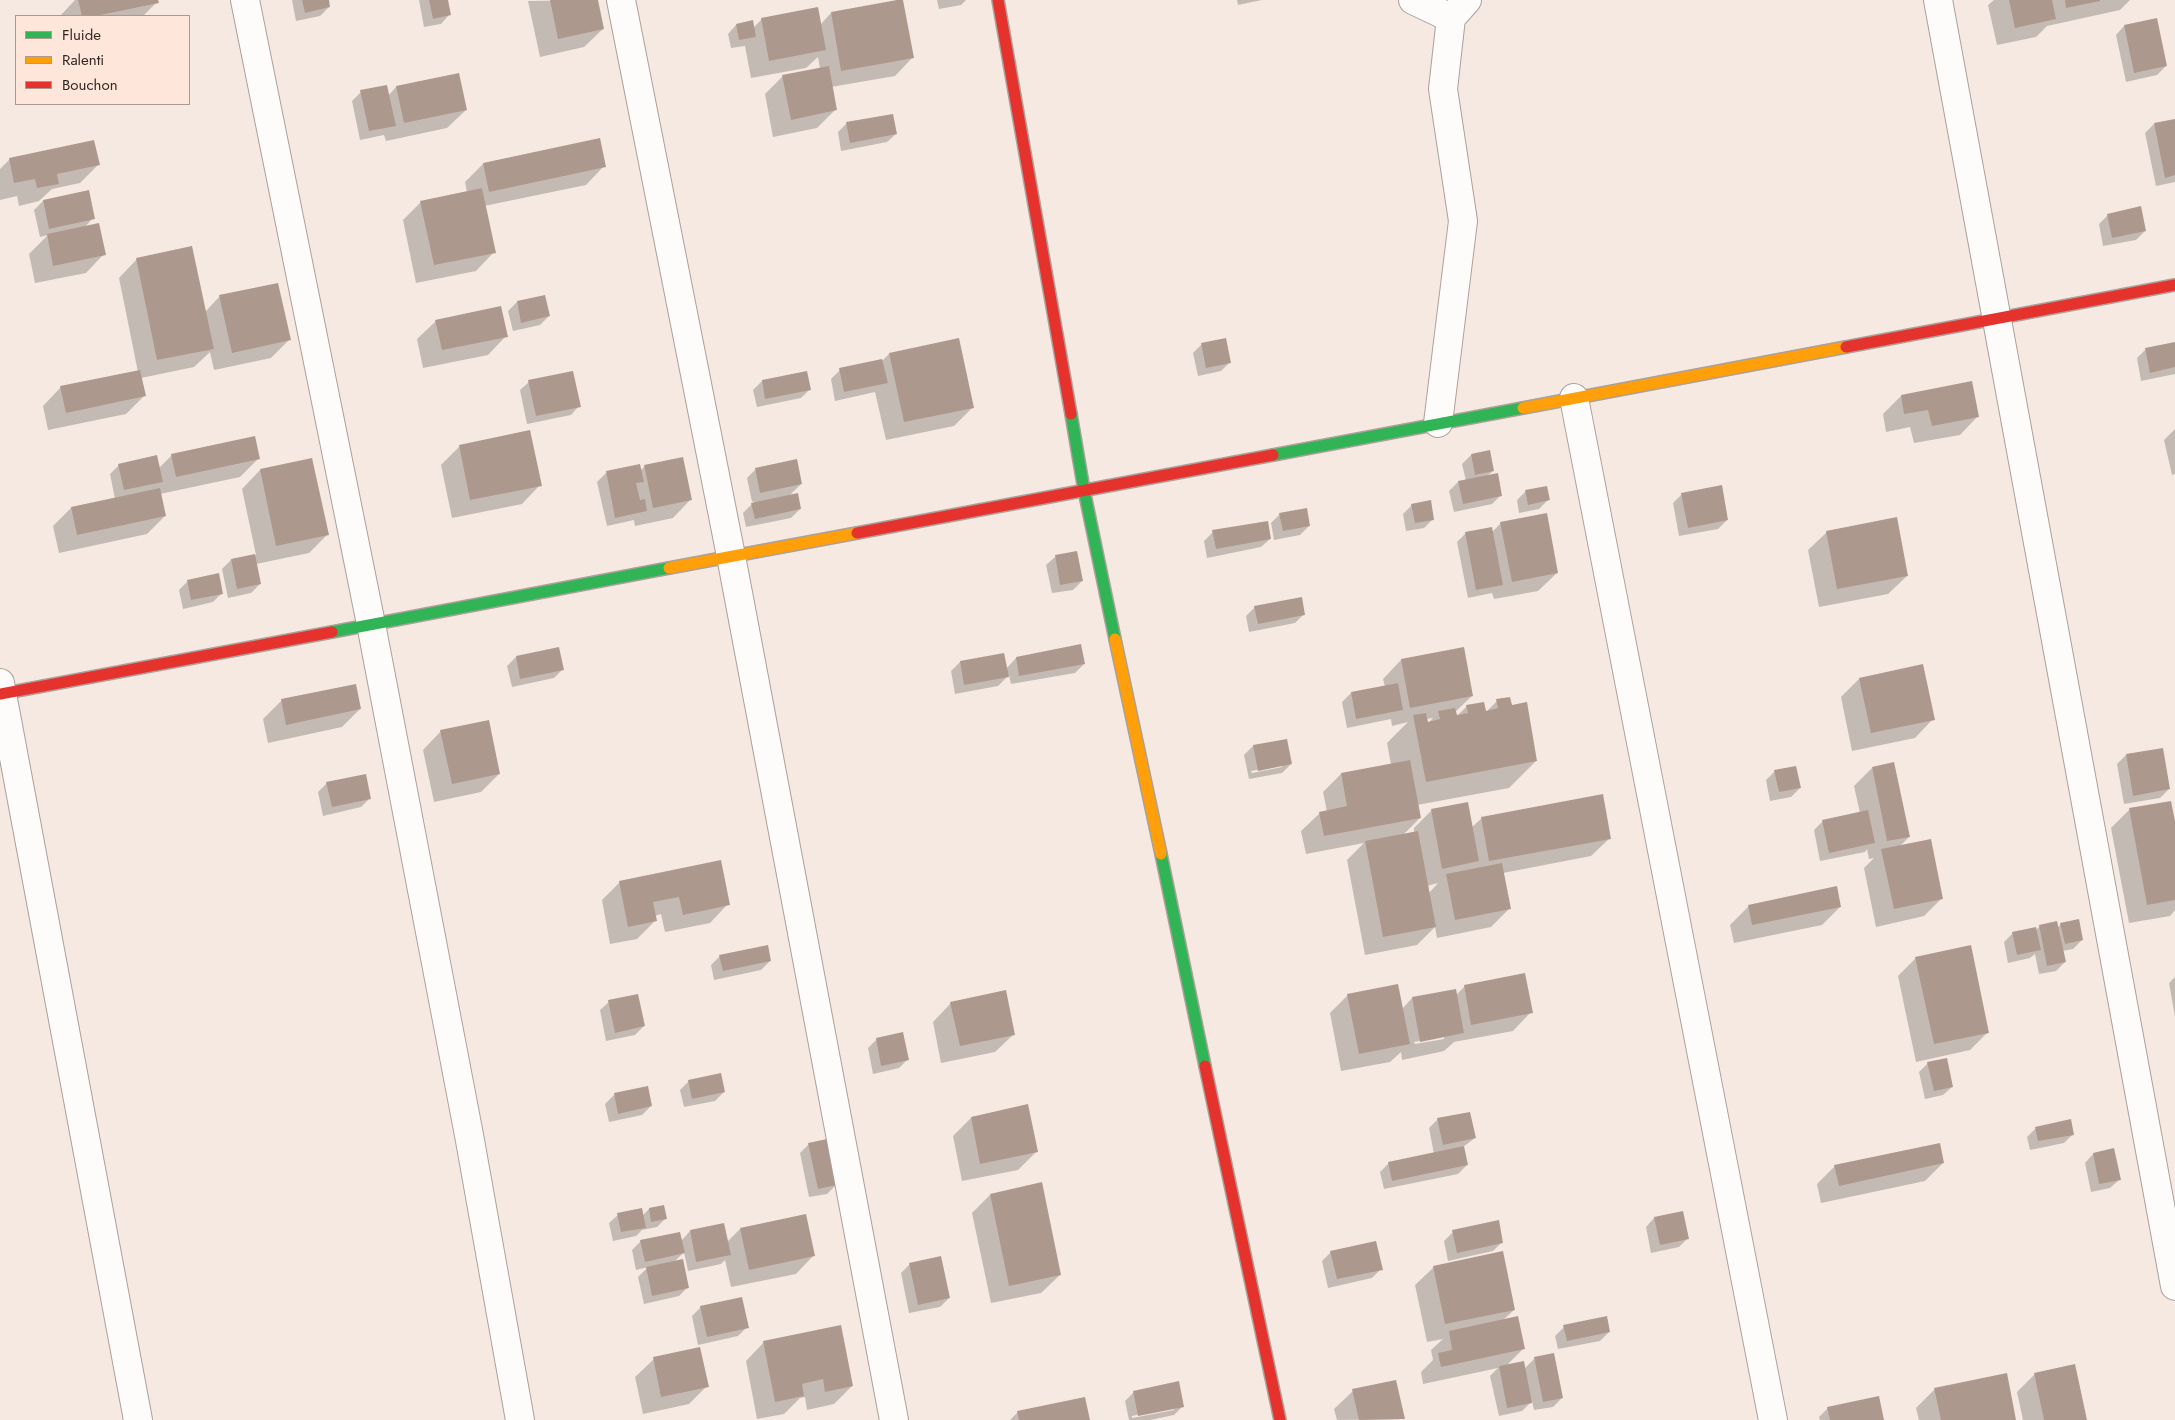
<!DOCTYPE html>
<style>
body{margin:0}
#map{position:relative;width:2175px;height:1420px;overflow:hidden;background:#f6e9e2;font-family:Jost,sans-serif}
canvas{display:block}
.legend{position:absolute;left:15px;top:15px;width:175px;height:90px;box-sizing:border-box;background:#fee6da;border:1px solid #ac9a90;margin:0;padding:6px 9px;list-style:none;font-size:15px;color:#322722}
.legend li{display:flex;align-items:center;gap:10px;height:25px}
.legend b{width:25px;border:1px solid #ac9a90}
</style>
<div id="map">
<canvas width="2175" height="1420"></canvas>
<ul class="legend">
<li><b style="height:6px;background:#30b455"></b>Fluide</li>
<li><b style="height:6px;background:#ff9f0a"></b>Ralenti</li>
<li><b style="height:6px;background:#e5322d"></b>Bouchon</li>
</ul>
</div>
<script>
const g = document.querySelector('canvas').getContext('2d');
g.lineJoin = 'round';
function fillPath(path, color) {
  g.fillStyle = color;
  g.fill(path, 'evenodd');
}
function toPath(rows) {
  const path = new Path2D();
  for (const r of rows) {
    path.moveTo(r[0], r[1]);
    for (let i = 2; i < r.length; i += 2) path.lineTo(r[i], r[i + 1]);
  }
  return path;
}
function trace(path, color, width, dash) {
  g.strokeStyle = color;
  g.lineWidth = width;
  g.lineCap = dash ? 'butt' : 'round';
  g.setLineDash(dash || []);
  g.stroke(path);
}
fillPath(toPath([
 [75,0,157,0,157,2,143,16,60,16],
 [292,0,327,0,329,7,320,16,296,21],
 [419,0,446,0,449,15,441,24,424,27],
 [596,0,603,29,584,47,540,57,528,1],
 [937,0,966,0,961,5,939,9],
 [1237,0,1262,0,1238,5],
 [1994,0,2130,0,2120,10,2047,26,2036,37,1997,45,1988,5],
 [831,13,913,57,895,76,831,87,835,110,817,128,773,137,765,94,783,76,820,69,818,57,806,68,751,78,745,46,731,48,728,34,736,25,753,28,762,19,820,25],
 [2124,26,2166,66,2157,75,2126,82,2116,35],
 [396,87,466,110,447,128,386,141,384,135,360,140,352,101,361,92,388,96],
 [2175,122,2175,182,2156,186,2145,133,2154,124],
 [847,123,896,134,887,142,841,151,838,132],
 [10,159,98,165,80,183,52,189,39,201,19,206,17,196,0,200,0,169],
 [483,164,604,166,586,185,484,206,494,252,476,271,416,283,403,220,421,202,467,192,465,182],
 [43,201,93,218,84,228,104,254,86,273,35,283,29,254,48,235,40,237,34,210],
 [2108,215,2145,231,2136,240,2103,246,2099,224],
 [137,259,205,312,220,296,289,340,271,358,214,370,210,352,194,367,141,378,145,395,126,414,48,430,43,406,61,387,138,372,119,278],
 [517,302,549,316,540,325,513,331,508,311],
 [436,321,506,336,488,355,423,368,417,339],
 [2175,343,2175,374,2141,381,2137,358,2146,349],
 [1202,344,1230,362,1221,371,1198,376,1193,353],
 [889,354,973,407,954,426,886,440,875,392,835,401,831,379,840,370,883,360],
 [806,372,810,389,801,398,757,407,753,390,762,381],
 [529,382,579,406,571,415,527,424,520,390],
 [1971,383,1978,416,1960,435,1914,443,1910,427,1886,432,1883,414,1901,396],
 [2175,429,2175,474,2172,475,2164,440],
 [529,432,540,485,522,504,452,518,441,465,459,447],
 [172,455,258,459,240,477,160,494,165,516,147,534,59,553,53,526,71,508,115,499,110,474,119,465,159,468],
 [1471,455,1493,471,1487,476,1501,495,1492,504,1454,512,1449,491,1458,482,1466,481,1462,464],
 [312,459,327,535,309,553,256,564,260,584,251,593,228,598,222,569,231,560,256,555,242,489,260,470],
 [639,466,641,470,645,466,691,499,673,518,635,526,634,520,607,526,597,482,606,473],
 [756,469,801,484,789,496,800,509,791,518,746,527,743,513,755,501,752,502,747,478],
 [1526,491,1548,500,1539,509,1519,513,1517,500],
 [1682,494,1727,520,1718,529,1679,536,1673,503],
 [1412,505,1433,519,1424,528,1406,531,1403,514],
 [1280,514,1309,526,1300,535,1274,540,1271,523],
 [1501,523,1557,573,1538,591,1494,599,1492,593,1468,598,1457,542,1466,533,1492,532],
 [1213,532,1270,539,1261,547,1207,558,1204,541],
 [1827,532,1907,576,1888,594,1819,607,1808,550],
 [1055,557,1082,581,1073,590,1052,593,1046,565],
 [188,581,222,593,213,602,183,609,179,590],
 [1255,607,1304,614,1295,623,1249,632,1246,616],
 [516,657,563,669,554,678,512,687,507,666],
 [1016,658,1084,664,1075,673,1011,684,1009,675,998,686,955,694,951,671,960,662,1006,669],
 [1401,660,1472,696,1455,712,1456,717,1467,706,1485,713,1497,701,1536,761,1509,788,1417,805,1420,818,1403,835,1414,833,1414,828,1432,810,1471,828,1482,818,1610,838,1591,856,1503,873,1509,909,1491,927,1437,938,1435,927,1417,945,1365,955,1347,860,1364,843,1306,854,1301,831,1320,813,1327,812,1323,792,1341,774,1391,765,1387,743,1408,722,1392,726,1391,719,1347,728,1342,702,1351,693,1385,687,1383,679],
 [1433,718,1427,724,1426,719],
 [1438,883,1429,893,1427,886],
 [1859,679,1933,719,1915,738,1852,751,1841,697],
 [355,686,360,709,342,727,268,743,263,719,281,701],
 [441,731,499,774,481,792,434,802,423,750],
 [1253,746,1291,764,1282,773,1249,779,1244,755],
 [1282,765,1282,767,1252,773,1251,771],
 [2126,755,2169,789,2160,798,2124,804,2117,764],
 [1872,768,1909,837,1899,847,1942,898,1924,916,1876,927,1864,868,1874,858,1869,859,1867,849,1865,852,1820,861,1814,830,1823,821,1860,813,1854,786],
 [1775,771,1800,788,1791,797,1770,801,1766,780],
 [327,783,370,798,361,807,323,816,318,792],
 [2129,810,2175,828,2175,910,2170,916,2129,923,2111,828],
 [620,882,728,904,710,923,665,932,661,914,655,916,656,920,637,939,610,944,602,900],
 [1749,906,1840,907,1822,925,1734,943,1730,925],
 [2061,924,2082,940,2073,949,2062,951,2065,962,2056,971,2039,974,2035,954,2030,958,2008,963,2004,942,2013,933,2035,931,2040,926,2057,928],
 [720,956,770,961,761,970,714,980,711,965],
 [1916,958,1988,1032,1970,1050,1916,1062,1898,976],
 [2175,977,2175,1017,2169,983],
 [1465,986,1531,1012,1513,1031,1454,1042,1444,1051,1402,1060,1401,1052,1390,1062,1341,1071,1330,1013,1348,995,1402,1009,1412,998,1455,990,1456,995],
 [1444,1036,1444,1039,1415,1044,1414,1042],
 [609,1002,644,1026,635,1035,606,1041,600,1010],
 [951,1003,1014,1034,995,1052,941,1063,933,1022],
 [877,1039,908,1059,899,1068,873,1074,868,1048],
 [1928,1063,1952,1087,1943,1095,1925,1099,1919,1072],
 [689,1081,724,1092,715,1101,684,1107,680,1090],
 [614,1095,651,1106,642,1115,609,1122,605,1104],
 [971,1118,1037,1151,1018,1170,962,1181,953,1136],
 [1438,1119,1475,1138,1463,1147,1467,1165,1458,1174,1384,1189,1380,1172,1389,1163,1434,1154,1429,1128],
 [2036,1128,2073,1134,2064,1143,2030,1150,2027,1137],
 [809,1144,836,1185,827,1194,809,1197,800,1153],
 [2093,1154,2119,1180,2110,1188,2091,1192,2085,1163],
 [1943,1163,1925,1181,1821,1203,1817,1184,1835,1166],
 [990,1195,1060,1275,1041,1293,991,1303,972,1213],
 [663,1206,666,1218,657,1227,642,1230,636,1236,613,1241,609,1223,618,1215,642,1216,649,1209],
 [1654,1218,1688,1238,1679,1247,1651,1253,1646,1227],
 [723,1224,727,1242,740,1229,814,1255,796,1274,731,1287,725,1260,721,1264,688,1271,684,1252,673,1263,688,1287,679,1296,644,1304,638,1277,648,1267,636,1270,632,1250,641,1241,681,1241,690,1231],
 [1453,1232,1502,1242,1493,1251,1448,1261,1444,1241],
 [1331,1252,1381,1269,1372,1278,1328,1288,1322,1261],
 [910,1264,949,1298,940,1307,909,1313,901,1273],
 [1434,1267,1514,1310,1503,1320,1524,1348,1506,1366,1524,1369,1534,1359,1553,1355,1562,1398,1553,1407,1534,1410,1532,1401,1522,1411,1499,1416,1490,1376,1498,1368,1423,1384,1421,1372,1433,1360,1431,1350,1443,1339,1427,1342,1415,1285],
 [701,1307,747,1327,738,1336,698,1345,692,1316],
 [1564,1327,1609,1332,1600,1341,1558,1349,1555,1336],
 [764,1342,852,1386,834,1404,807,1410,805,1397,800,1398,784,1414,757,1419,746,1361],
 [654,1359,707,1386,689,1404,643,1414,635,1377],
 [2035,1374,2086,1420,2023,1420,2017,1392],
 [1934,1390,2015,1420,1919,1420,1916,1408],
 [1353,1391,1403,1419,1337,1420,1334,1409],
 [1134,1392,1183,1406,1174,1415,1150,1420,1129,1420,1125,1401],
 [1174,1407,1174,1410,1132,1418,1132,1416],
 [1828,1408,1883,1420,1820,1420,1819,1417],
 [1018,1412,1089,1420,1010,1420]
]), '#0003');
fillPath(toPath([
 [78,0,158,0,159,3,95,16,82,16],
 [302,0,329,0,330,7,305,13],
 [429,0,448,0,451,15,433,19],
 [550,0,598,0,604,29,558,39],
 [897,0,903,0,914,58,841,71,831,12],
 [2009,0,2052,0,2056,19,2015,28],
 [2065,0,2100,0,2100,1,2066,8],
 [818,7,826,50,769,61,761,18],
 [2157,18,2167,66,2134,73,2124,25],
 [753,20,756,37,739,40,736,24],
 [829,66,837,110,791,120,782,75],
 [459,73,467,110,404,123,396,86],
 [387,85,396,126,369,131,360,90],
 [893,114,897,134,850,143,846,122],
 [2175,119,2175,175,2165,178,2154,123],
 [600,138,606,167,489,192,483,163],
 [94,140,100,165,57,174,59,184,37,188,35,179,14,183,9,158],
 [482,188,496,253,434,265,420,201],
 [89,190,95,219,49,229,43,200],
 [2141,206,2146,231,2112,238,2107,214],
 [99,223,106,255,53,266,47,234],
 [192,246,214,349,157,360,136,258],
 [278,283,291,340,232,353,219,295],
 [545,295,550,316,521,323,517,301],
 [501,306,508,337,442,350,435,320],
 [959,338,974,408,904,422,889,353],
 [1226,338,1231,363,1206,368,1201,343],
 [2175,342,2175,367,2150,373,2145,348],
 [882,359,888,383,844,392,839,368],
 [140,370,146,396,66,413,60,386],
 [573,371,581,407,536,416,528,380],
 [807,371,811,390,765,399,762,380],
 [1972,381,1979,417,1932,426,1928,410,1904,414,1901,395],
 [530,430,542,486,470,500,459,445],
 [255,436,260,459,176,477,171,454],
 [1490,450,1494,471,1475,475,1471,454],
 [157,455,163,482,124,490,118,464],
 [683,457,692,500,653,508,644,465],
 [312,458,329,535,276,546,260,469],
 [797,459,802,484,760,493,755,468],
 [640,464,644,482,636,483,640,500,645,499,647,511,615,518,606,471],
 [1498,473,1502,496,1463,504,1458,481],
 [1722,485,1728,520,1688,528,1681,493],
 [1547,486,1550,500,1528,505,1525,490],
 [160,488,166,516,77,535,71,507],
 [798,493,801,509,755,519,751,503],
 [1431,500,1434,520,1415,523,1411,504],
 [1307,508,1310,526,1283,531,1279,513],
 [1547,513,1558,573,1512,582,1500,522],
 [1897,517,1908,576,1837,589,1826,531],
 [1268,521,1271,539,1216,549,1212,530],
 [1492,527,1503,585,1476,590,1465,532],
 [1077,551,1083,581,1060,585,1055,555],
 [255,554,261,584,237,589,231,559],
 [219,573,223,594,191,600,187,580],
 [1302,597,1305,615,1258,624,1254,606],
 [1081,644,1085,664,1019,676,1016,657],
 [559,647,564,670,520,679,516,656],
 [1464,647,1473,696,1410,708,1401,659],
 [1004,653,1009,677,964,685,960,661],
 [1923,664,1935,720,1871,733,1859,678],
 [1398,683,1403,710,1356,719,1351,692],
 [356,684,361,709,286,725,281,699],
 [1510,697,1512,705,1527,702,1537,761,1426,782,1413,715,1426,713,1428,722,1440,719,1438,711,1455,708,1457,715,1468,713,1466,705,1484,702,1486,711,1498,708,1496,699],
 [489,720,500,774,452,784,440,730],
 [1287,739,1292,764,1258,771,1253,745],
 [2163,748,2170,789,2133,796,2126,754],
 [1410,760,1421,818,1324,836,1319,812,1347,806,1341,773],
 [1894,762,1910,837,1887,841,1872,767],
 [1796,766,1801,788,1779,792,1774,770],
 [366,774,371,799,332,807,326,782],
 [1603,794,1611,839,1489,861,1481,817],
 [2171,801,2175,821,2175,900,2147,905,2129,808],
 [1468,802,1479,861,1442,869,1431,809],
 [1868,810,1875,843,1829,853,1822,820],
 [1418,831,1436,927,1383,937,1365,841],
 [1931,839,1943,899,1894,909,1881,849],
 [721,860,730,905,683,915,679,897,653,902,657,921,628,927,619,881],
 [1502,863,1511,909,1455,920,1446,874],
 [1837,886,1841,907,1752,925,1748,905],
 [2079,919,2083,940,2065,944,2060,923],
 [2057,921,2066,962,2047,966,2039,925],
 [2036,927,2041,950,2017,955,2012,932],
 [768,945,771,961,723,971,719,955],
 [1971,945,1989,1033,1934,1044,1915,957],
 [1525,973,1533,1013,1471,1025,1464,985],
 [1398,984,1410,1044,1359,1054,1347,994],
 [1456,989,1464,1033,1420,1042,1412,997],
 [1006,990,1015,1035,960,1046,950,1002],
 [638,994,645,1026,615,1033,608,1000],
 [903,1032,909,1060,881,1066,876,1038],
 [1947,1058,1953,1087,1934,1091,1927,1062],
 [721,1073,725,1092,692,1099,688,1080],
 [648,1086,652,1106,618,1114,614,1093],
 [1028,1104,1038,1152,980,1164,971,1117],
 [1470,1112,1476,1138,1443,1145,1437,1118],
 [2071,1119,2074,1135,2038,1141,2035,1127],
 [827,1139,837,1185,818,1189,808,1143],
 [1940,1143,1944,1163,1839,1186,1834,1165],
 [1464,1146,1468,1165,1392,1181,1388,1162],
 [2114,1148,2121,1180,2099,1184,2093,1153],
 [1042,1182,1061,1275,1009,1286,990,1194],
 [664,1205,667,1219,651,1222,649,1208],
 [642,1208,646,1228,621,1232,617,1213],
 [1683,1211,1689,1239,1660,1245,1654,1217],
 [806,1214,815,1256,749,1270,740,1228],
 [1499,1220,1503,1243,1457,1253,1452,1230],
 [724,1223,731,1255,696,1262,690,1230],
 [680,1232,685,1253,645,1262,640,1240],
 [1376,1241,1383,1270,1337,1279,1330,1251],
 [1503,1251,1515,1310,1445,1324,1433,1266],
 [941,1256,950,1298,918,1305,909,1263],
 [683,1259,689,1288,652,1296,646,1267],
 [742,1297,749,1328,707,1337,700,1306],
 [1518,1316,1525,1349,1441,1367,1438,1353,1452,1350,1449,1331],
 [1607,1316,1610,1332,1567,1341,1563,1325],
 [841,1325,853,1386,825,1392,823,1379,802,1384,804,1396,775,1402,763,1341],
 [700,1347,709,1387,661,1397,653,1357],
 [1554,1353,1563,1398,1543,1402,1534,1357],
 [1524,1361,1532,1403,1507,1408,1499,1366],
 [2075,1364,2087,1420,2044,1420,2034,1373],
 [2007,1373,2016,1420,1941,1420,1934,1388],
 [1396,1380,1405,1419,1359,1420,1352,1389],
 [1179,1381,1184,1407,1138,1416,1133,1391],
 [1879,1396,1884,1420,1830,1420,1827,1407],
 [1085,1397,1090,1420,1019,1420,1017,1411]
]), '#ad988d');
const street = toPath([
 [245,0,371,624,469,1135,520,1420],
 [621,0,731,556,894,1420],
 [1413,0,1451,18],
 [1938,0,2175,1286],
 [1574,398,1773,1420],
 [1438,423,1463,221,1443,89,1451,18,1467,0],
 [0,683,138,1420]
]);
const fast = toPath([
 [1071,414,1084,490,1115,639],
 [1273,455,1523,408],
 [332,632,669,568],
 [1161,854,1205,1066]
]);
const slow = toPath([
 [1523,408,1846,347],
 [669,568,857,533],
 [1115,639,1161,854]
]);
const jam = toPath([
 [998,0,1071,414],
 [1846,347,2175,285],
 [857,533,1273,455],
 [0,694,332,632],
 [1205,1066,1280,1420]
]);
trace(street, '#aba09a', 30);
trace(fast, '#aba09a', 14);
trace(slow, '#aba09a', 14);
trace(jam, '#aba09a', 14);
trace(street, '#fefcfb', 28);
trace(fast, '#30b455', 11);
trace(slow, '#ff9f0a', 11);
trace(jam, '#e5322d', 11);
</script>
